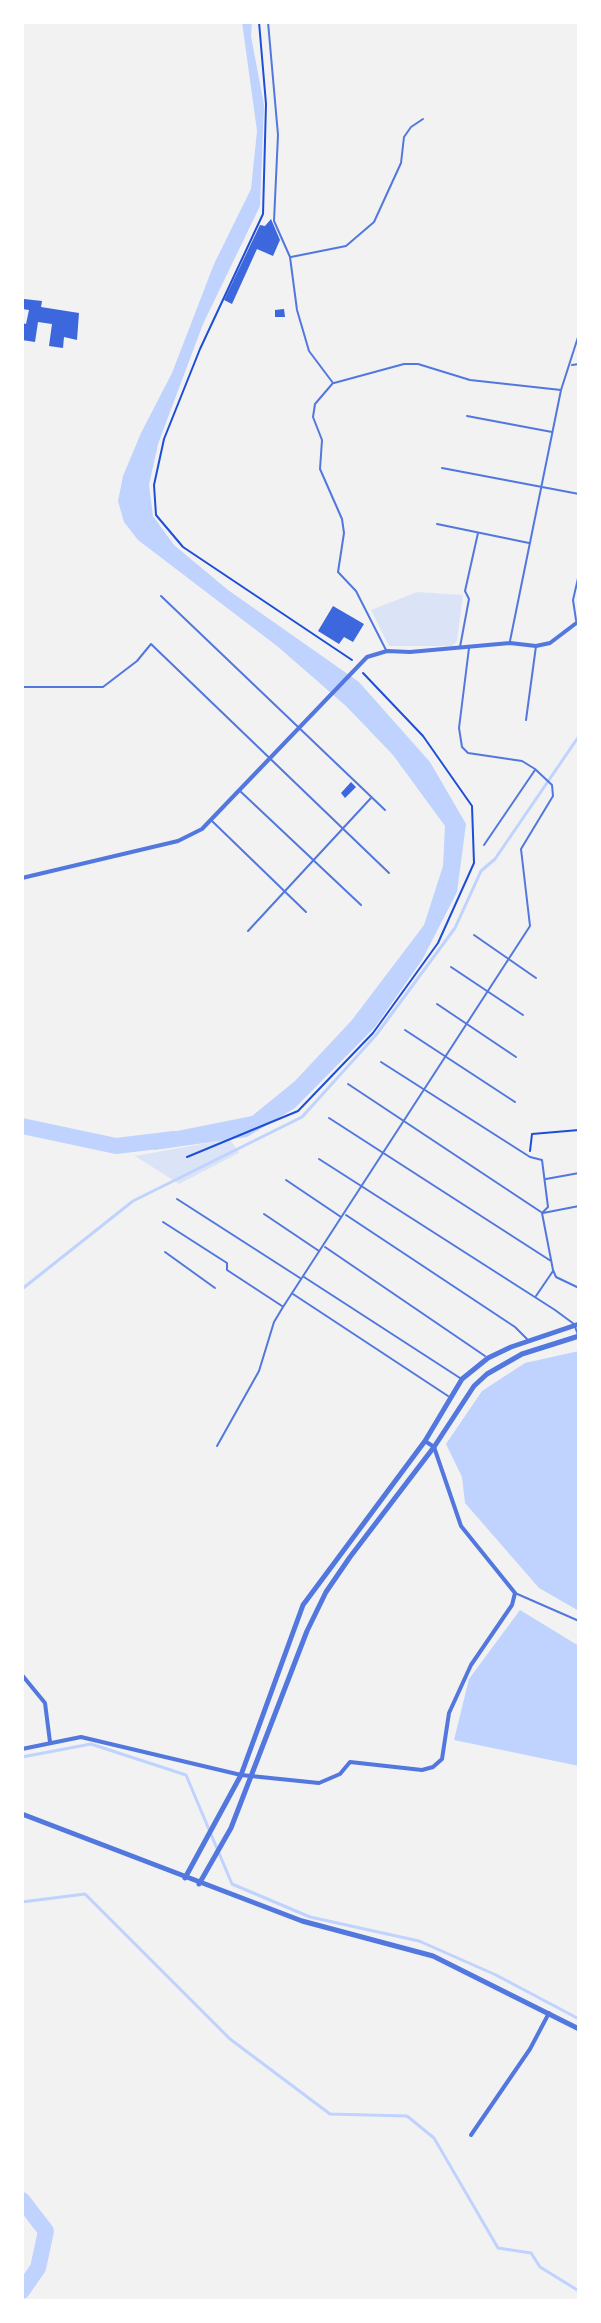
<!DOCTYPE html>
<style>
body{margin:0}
#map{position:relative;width:601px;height:2323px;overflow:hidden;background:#f2f2f2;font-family:Raleway,sans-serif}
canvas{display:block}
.frame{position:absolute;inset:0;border:24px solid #fff;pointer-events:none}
</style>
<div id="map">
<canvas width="601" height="2323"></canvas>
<div class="frame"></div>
</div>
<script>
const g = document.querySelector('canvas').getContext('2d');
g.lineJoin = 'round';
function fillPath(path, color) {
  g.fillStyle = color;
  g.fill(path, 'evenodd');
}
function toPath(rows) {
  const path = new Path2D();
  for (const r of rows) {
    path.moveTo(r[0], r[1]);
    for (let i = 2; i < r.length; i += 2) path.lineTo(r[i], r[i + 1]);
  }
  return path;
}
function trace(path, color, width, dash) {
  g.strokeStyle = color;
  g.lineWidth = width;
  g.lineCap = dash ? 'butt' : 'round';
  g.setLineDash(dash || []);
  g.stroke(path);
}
fillPath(toPath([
 [417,592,463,595,457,641,452,646,389,646,371,610],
 [230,1139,239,1153,179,1184,135,1156]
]), '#dbe4f7');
fillPath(toPath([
 [242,22,252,22,251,36,264,105,260,206,203,324,158,444,149,485,153,516,174,545,228,590,359,682,430,762,466,824,457,892,422,960,375,1027,295,1108,247,1137,154,1150,157,1135,252,1116,295,1081,352,1020,424,925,443,866,445,826,393,755,346,706,277,646,138,540,124,522,118,501,123,476,141,433,172,373,214,264,251,189,257,131],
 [579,1351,579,1611,539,1588,465,1503,462,1477,446,1444,482,1391,525,1363],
 [520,1610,579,1646,579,1766,454,1740,469,1679]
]), '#bfd3fe');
trace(toPath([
 [22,1289,133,1201,302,1117,376,1035,455,928,481,871,495,859,579,736],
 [22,1757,91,1744,186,1775,232,1884,310,1917,419,1941,496,1975,579,2019],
 [22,1902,85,1894,230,2039,330,2114,407,2116,434,2138,498,2248,531,2253,540,2267,579,2291]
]), '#bfd3fe', 3);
trace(toPath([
 [22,1126,116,1146,174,1139],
 [22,2200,46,2231,38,2268,22,2291]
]), '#bfd3fe', 16);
fillPath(toPath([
 [271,219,280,240,273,256,257,249,232,304,224,300,260,225,265,226],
 [24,299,42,301,41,307,79,313,77,340,64,337,63,348,49,346,52,324,38,322,35,342,22,340,22,323,26,324,29,310,22,309],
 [284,309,285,317,275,317,275,310],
 [333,606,364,624,353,642,344,637,339,644,318,631],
 [351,782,356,787,345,798,341,793]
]), '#3d67dc');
trace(toPath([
 [259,22,266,104,263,214,200,349,164,439,154,485,156,515,183,547,352,660],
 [530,1151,532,1134,579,1130],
 [187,1157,298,1111,373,1033,438,943,474,863,472,806,423,736,363,673]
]), '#1d4ed8', 2);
trace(toPath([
 [268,22,278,135,274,221,290,257,297,310,309,351,333,383],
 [291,257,346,246,374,222,401,163,404,137,411,127,423,119],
 [572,365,579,364],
 [333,383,315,404,313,417,322,440,320,469,342,519,344,533,338,572,356,591,386,650],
 [334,383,404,364,418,364,470,380,561,390],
 [467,416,552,432],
 [442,468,579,494],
 [437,524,529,543],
 [161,596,385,810],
 [576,620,573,600,579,574],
 [510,641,561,390,579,334],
 [460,647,469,599,465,591,478,533],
 [22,687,103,687,137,661,151,644,389,873],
 [526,720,536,646],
 [240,791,361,905],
 [212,821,306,912],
 [484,845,535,770],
 [248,931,371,798],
 [474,935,536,978],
 [451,967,523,1015],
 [437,1004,516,1057],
 [405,1030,515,1102],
 [381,1062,530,1157,542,1160,548,1207,542,1213,553,1270,556,1277,579,1288],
 [348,1084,541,1212],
 [329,1118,551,1261],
 [319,1159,555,1310,574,1324,578,1335],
 [546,1179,579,1173],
 [286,1180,341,1217],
 [177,1199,300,1278],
 [543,1213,579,1206],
 [264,1214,319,1251],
 [346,1215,515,1327,528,1340],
 [163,1222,227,1263,227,1270,282,1306],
 [325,1247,485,1356],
 [165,1252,215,1288],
 [304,1277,460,1378],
 [293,1294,448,1396],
 [536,1296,553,1271],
 [217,1446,259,1371,274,1322,283,1307,530,926,521,849,553,796,552,785,535,769,522,761,468,753,462,747,459,728,469,648],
 [515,1593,579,1621]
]), '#5277de', 2);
trace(toPath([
 [22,878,178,841,202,829,367,657,387,651,410,652,510,643,536,646,550,643,579,621],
 [22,1675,45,1703,50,1742],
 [22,1749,81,1737,241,1775,319,1783,340,1774,350,1762,422,1770,433,1767,442,1759,449,1713,471,1665,512,1605,515,1593,461,1526,434,1447,425,1441],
 [471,2135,530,2049,549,2013]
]), '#5277de', 4);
trace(toPath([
 [22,1814,302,1921,433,1956,579,2029],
 [185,1878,241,1775,303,1605,425,1441,462,1379,488,1358,511,1347,579,1324],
 [199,1884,231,1828,307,1631,326,1592,350,1557,434,1447,474,1386,487,1374,522,1354,579,1336]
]), '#5277de', 5);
</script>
